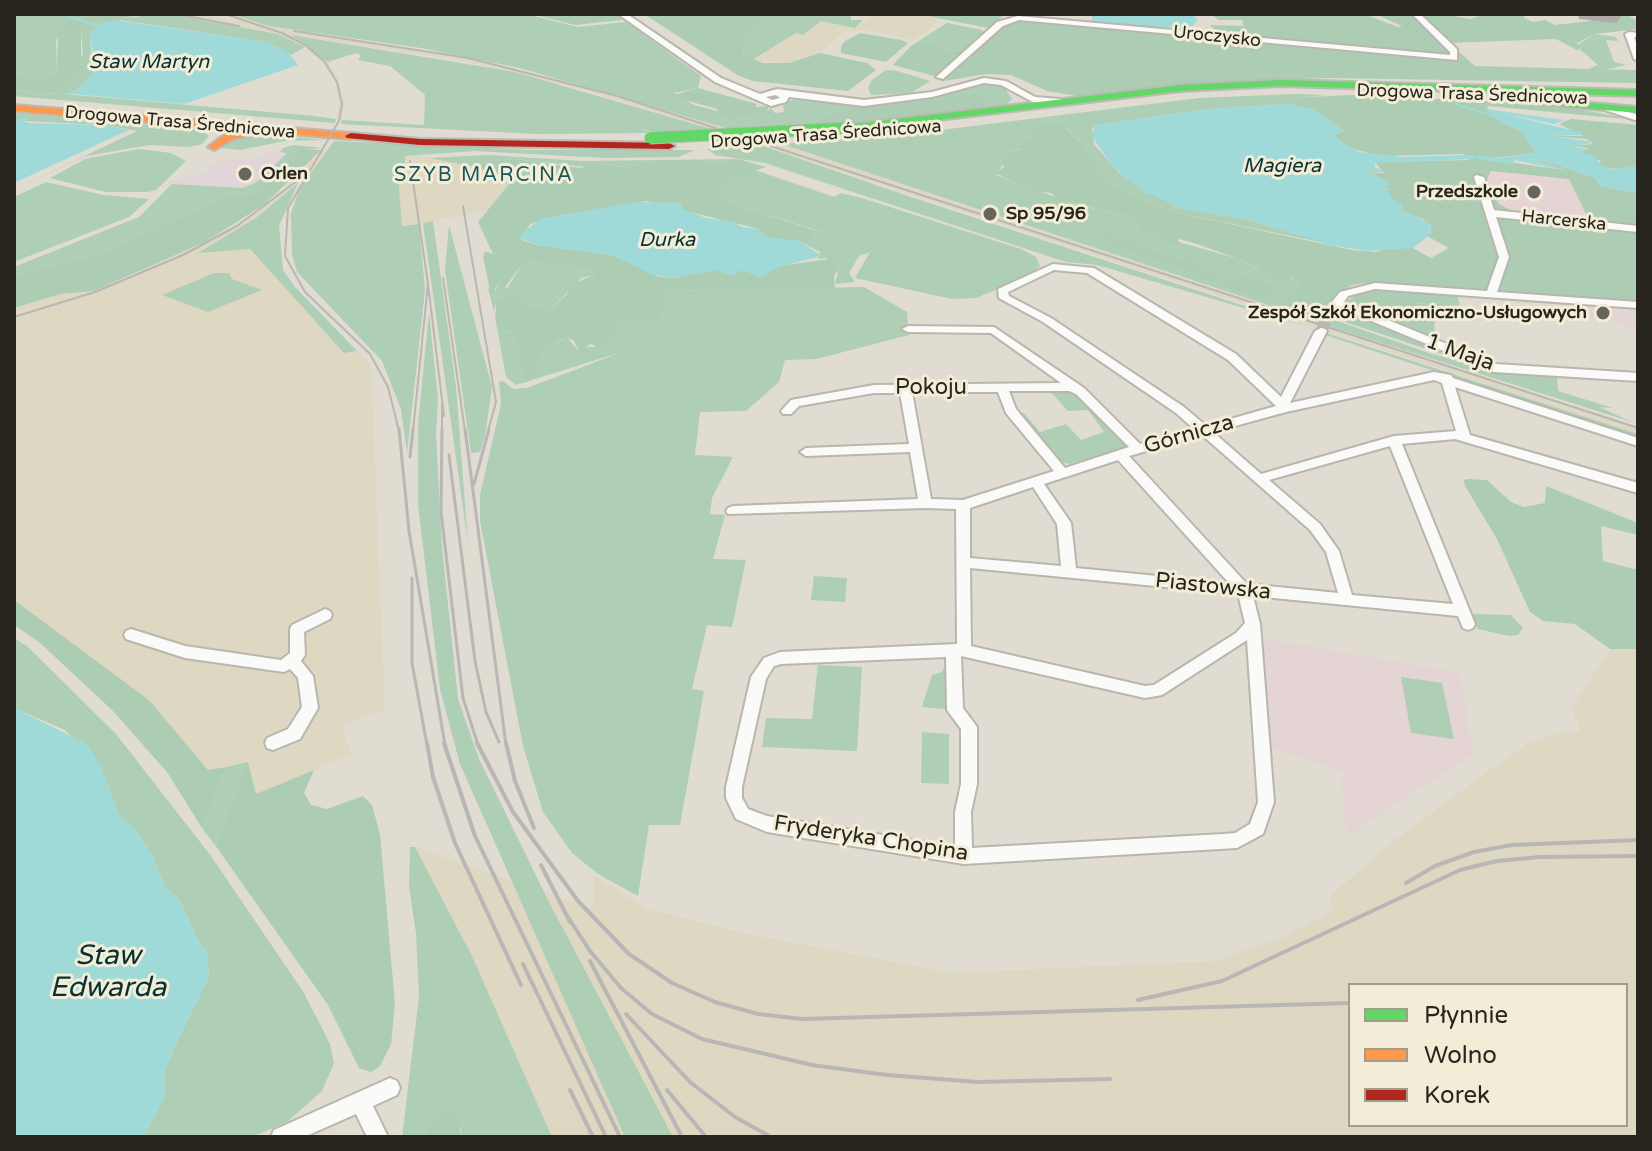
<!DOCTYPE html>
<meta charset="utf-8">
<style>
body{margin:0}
#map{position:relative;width:1652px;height:1151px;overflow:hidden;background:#e0dcd1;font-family:"Varela Round",sans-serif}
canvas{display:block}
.frame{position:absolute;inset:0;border:16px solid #27251d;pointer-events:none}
.legend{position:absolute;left:1348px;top:983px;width:280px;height:144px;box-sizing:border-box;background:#f3edd8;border:2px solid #a19d8d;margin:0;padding:10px 14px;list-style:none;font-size:24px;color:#27251d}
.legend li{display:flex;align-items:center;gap:16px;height:40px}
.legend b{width:40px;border:2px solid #a19d8d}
</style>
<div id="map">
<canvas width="1652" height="1151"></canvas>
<div class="frame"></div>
<ul class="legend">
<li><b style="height:10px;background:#63d668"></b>Płynnie</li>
<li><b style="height:10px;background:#ff974d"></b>Wolno</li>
<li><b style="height:10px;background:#b3261e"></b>Korek</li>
</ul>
</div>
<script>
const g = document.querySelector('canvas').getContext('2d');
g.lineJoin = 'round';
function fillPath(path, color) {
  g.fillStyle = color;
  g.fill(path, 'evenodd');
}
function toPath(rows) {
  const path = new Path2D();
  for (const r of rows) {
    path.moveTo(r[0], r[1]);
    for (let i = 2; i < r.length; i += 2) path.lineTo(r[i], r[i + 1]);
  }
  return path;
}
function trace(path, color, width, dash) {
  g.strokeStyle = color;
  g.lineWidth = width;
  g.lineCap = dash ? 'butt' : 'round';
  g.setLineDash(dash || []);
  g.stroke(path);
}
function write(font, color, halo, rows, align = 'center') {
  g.font = font + ' "Varela Round",sans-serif';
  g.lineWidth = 6;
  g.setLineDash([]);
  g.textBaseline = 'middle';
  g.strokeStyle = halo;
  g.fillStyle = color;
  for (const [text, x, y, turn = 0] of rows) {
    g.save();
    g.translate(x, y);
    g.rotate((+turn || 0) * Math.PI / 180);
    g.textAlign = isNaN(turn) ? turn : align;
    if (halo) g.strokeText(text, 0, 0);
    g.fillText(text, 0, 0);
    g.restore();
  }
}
fillPath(toPath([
 [268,151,288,152,257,182,241,188,164,183,199,175,221,160,263,158]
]), '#e1d5d9');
fillPath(toPath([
 [169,14,197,14,244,22,222,14,232,14,268,26,465,56,583,85,782,144,1638,427,1638,434,763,146,581,89,462,61,294,36,323,56,337,74,345,104,342,119,336,119,339,104,335,82,323,63,305,47,278,34],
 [875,14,941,17,915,40,865,30,845,31,820,53,789,63,752,60,796,33,804,34,821,21,855,28],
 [321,150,327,151,311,174,257,217,200,252,249,249,344,353,357,351,371,365,385,710,341,726,352,754,255,795,208,771,149,700,14,609,14,308,61,294,94,291,205,242,251,214,283,189],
 [416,155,498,172,513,179,486,211,402,226,398,175,405,170,405,156],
 [1610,649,1638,649,1638,1137,552,1137,472,956,415,847,593,909,593,875,646,908,743,933,952,973,1215,961,1285,937,1325,914,1332,908,1329,897,1391,843,1480,777,1527,744,1562,732,1581,731,1571,709],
 [1350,985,1626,985,1626,1125,1350,1125]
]), '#ded8c3');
fillPath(toPath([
 [1490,171,1569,179,1589,220,1514,212,1499,204,1487,179],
 [1561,304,1638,310,1638,329,1628,328,1623,322,1570,316],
 [1262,638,1460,673,1473,754,1348,835,1343,816,1342,772,1271,747]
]), '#e4d4d4');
fillPath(toPath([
 [14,14,97,14,76,19,56,40,57,71,47,77,31,79,14,78,18,73,14,72],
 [142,14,169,14,278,34,305,47,291,55,265,42,120,20,90,37,93,74,75,91,64,94,314,116,336,119,335,123,14,96,14,90,59,94,60,87,83,54,81,30,91,22,105,18,148,17],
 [232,14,525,14,578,27,626,22,701,76,698,88,674,93,694,105,741,117,762,114,771,108,775,113,784,112,783,103,796,99,845,105,891,102,979,83,1005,88,1012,99,1006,105,868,122,736,131,520,68,421,48,268,26],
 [773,14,851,14,851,20,863,20,855,28,821,21,803,35,796,33,752,60,744,55,743,44,750,30],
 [947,23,982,30,984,35,965,51,945,50,936,42,925,41,911,46],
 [1595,34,1616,37,1618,41,1606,40,1614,62,1626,65,1600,71,1588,69,1598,65,1576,46],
 [291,35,515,72,718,131,657,133,638,128,653,133,537,134,341,124,342,120,424,125,425,95,390,66,358,60,361,55,356,53,328,62],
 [886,70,897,71,930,81,911,93,871,95,868,88,872,80],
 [1293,94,1325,95,1306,97,1288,104,1208,109,1097,125,1092,129,1094,144,1120,174,1178,208,1247,219,1325,243,1169,211,1117,188,1098,174,1085,147,1067,129,1049,125,1036,129,1022,148,1011,152,996,175,1071,203,1134,218,1141,224,1182,243,1239,259,1257,269,1289,276,1302,287,1286,297,1283,304,1289,312,782,144,941,130,1199,98],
 [14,113,199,129,209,136,202,144,190,147,149,145,86,156,14,190,137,131,105,125,24,121,27,118,14,122],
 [242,135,252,134,326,140,284,141,240,150,221,148],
 [334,141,531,150,695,150,678,157,605,158,475,151,405,156,405,171,398,175,402,226,419,224,425,290,407,453,401,409,382,361,297,272,292,255,291,213,300,188],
 [294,145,322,148,296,151,256,192,228,195,101,254,14,275,14,267,139,217,172,184,242,188,257,182,287,153,280,152,283,148],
 [763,146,905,195,1312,328,1097,265,1066,262,765,163,715,155,707,149],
 [139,149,171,153,186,161,156,190,148,192,106,192,50,178,85,159],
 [488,155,581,161,738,159,713,164,638,164,630,168,605,164,593,168,516,159,492,161,475,167,429,158],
 [752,169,834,197,841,193,865,199,1021,249,1036,257,1040,266,1029,276,976,298,952,299,855,278,870,252,859,256,849,273,855,282,835,284,838,272,826,258,818,259,820,252,799,241,799,238,812,236,811,229,826,233,729,203,719,191,728,180],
 [46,182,103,195,149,199,129,217,14,262,14,197],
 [298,183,279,226,283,270,295,287,357,351,344,353,250,249,198,253,257,217],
 [433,221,456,387,468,543,423,223],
 [449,225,492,387,485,436,480,452,471,453,445,270],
 [530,261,593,268,594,275,581,278,551,309,522,303,495,305,494,312,488,288,496,290,500,278,504,289,508,287,522,264],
 [214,273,229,273,232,279,262,290,208,312,162,295],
 [864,287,907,312,909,335,816,359,785,360,779,382,746,411,700,412,695,455,733,457,712,498,710,514,725,515,713,559,746,560,732,627,707,625,692,689,704,691,680,825,649,825,638,896,598,874,572,853,543,812,523,746,480,521,480,495,501,404,499,382,503,381,513,389,527,388,622,352,516,385,506,377,495,317,506,332,514,332,527,379,535,373,543,350,567,337,579,352,591,350,586,347,595,347,619,319,667,291],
 [1445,294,1457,295,1463,313,1435,313,1434,340,1416,333,1411,325,1417,320,1409,314,1416,308,1413,304,1446,302],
 [429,313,438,399,436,434,442,548,458,699,479,759,550,904,673,1137,625,1137,460,764,440,689,418,504,418,425],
 [1323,316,1429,353,1497,372,1557,378,1558,391,1613,408,1599,407,1632,422,1322,324],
 [1326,333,1638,434,1638,438,1325,335],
 [1050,391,1073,391,1127,447,1069,464,1058,461,1020,414,1024,413,1040,432,1066,424,1081,440,1104,432,1088,410,1068,411],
 [814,576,847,578,845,602,811,600],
 [1474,614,1511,615,1523,628,1518,635,1509,636,1478,629,1470,615],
 [14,638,28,647,116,734,211,856,304,993,330,1044,334,1063,322,1091,287,1122,251,1137,144,1137,165,1095,164,1072,176,1044,209,976,207,952,197,938,179,899,166,889,152,855,133,826,121,819,101,769,65,730,14,708],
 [948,659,945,709,922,707,932,675,942,672],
 [818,665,862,667,857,751,762,747,766,718,812,719],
 [1401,677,1442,683,1454,739,1411,733],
 [922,732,949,734,949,784,921,783],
 [248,762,215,845,202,828,227,767],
 [410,847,415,847,472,956,552,1137,460,1137,461,1128,427,1137,402,1137,419,997,416,933,409,887]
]), '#aeceb6');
fillPath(toPath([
 [97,14,142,14,151,19,135,16,91,22,81,30,81,66,60,87,60,94,14,90,14,72,18,73,15,77,31,79,47,77,57,71,58,31,76,19],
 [532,14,616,14,622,20,575,25],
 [644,14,773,14,750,30,743,44,744,55,763,63,789,63,820,53,867,63,876,70,848,91,753,81,739,76],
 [918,14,1005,14,988,28],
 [1210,14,1364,14,1398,27,1402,26,1375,14,1442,14,1470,19,1487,14,1524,14,1524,18,1533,22,1545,20,1555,25,1590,21,1600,14,1626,14,1638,21,1638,29,1595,34,1577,43,1579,51,1556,39,1449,43,1475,66,1633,70,1638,70,1638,83,1326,78,1202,83,1077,96,1047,91,1011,75,986,74,945,81,950,71,958,69,956,67,1004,23,1019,19,1269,42,1206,34,1217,32,1210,25,1244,26,1242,20,1219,20],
 [860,33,901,40,908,43,886,62,841,53,841,46,845,41],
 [925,41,936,42,945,50,965,51,934,76,893,65,911,46],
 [698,88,757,104,755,107,769,106,768,109,762,114,734,118,720,114,717,109,671,96],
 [958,95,979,95,992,102,970,109,815,126,819,118,852,109,924,102],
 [1354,95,1504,102,1583,110,1636,120,1488,106,1487,110,1501,122,1523,132,1536,153,1486,159,1565,170,1530,159,1553,163,1595,178,1600,186,1638,193,1638,303,1375,282,1352,285,1340,293,1324,308,1322,324,1289,312,1283,304,1286,297,1302,287,1290,276,1281,281,1239,259,1197,244,1179,239,1176,244,1166,242,1155,231,1143,232,1134,218,1057,199,1051,193,1034,191,995,173,1004,167,1002,163,1011,152,1019,150,1022,142,1031,138,1026,134,1029,131,1043,124,1060,123,1085,147,1099,174,1117,188,1169,211,1352,250,1376,252,1394,247,1413,248,1431,258,1449,248,1427,236,1431,233,1429,224,1423,219,1403,212,1400,208,1403,206,1389,197,1389,189,1382,186,1388,185,1388,181,1366,172,1384,173,1375,162,1470,160,1463,154,1382,156,1348,148,1334,135,1344,131,1312,109,1288,104,1306,97],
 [1491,171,1569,179,1589,220,1514,212,1499,204,1487,179],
 [1571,119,1638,125,1638,166,1628,169,1606,168,1598,164,1601,161,1582,153,1588,148,1572,146,1593,144,1587,139,1546,136,1583,136,1559,124],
 [303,149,321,150,265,204,205,242,94,291,61,294,14,308,14,275,101,254,228,195,256,192,296,151],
 [516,159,580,168,605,164,630,168,638,164,686,161,713,164,738,159,766,167,728,180,719,191,729,203,811,229,814,241,804,237,796,242,766,237,759,229,646,201,556,216,530,224,521,240,536,245,613,255,659,277,675,278,712,270,741,270,757,274,784,265,832,259,839,267,834,276,835,288,667,291,659,319,619,319,616,337,601,348,590,344,586,347,592,351,587,353,579,352,574,341,566,337,543,350,535,373,526,383,514,332,501,331,495,317,497,301,516,297,522,303,551,309,567,294,570,285,594,275,593,269,530,261,522,264,503,290,500,281,491,295,483,256,485,251,493,254,478,222,513,179,475,167,492,161],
 [1107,232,1112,233,1115,242,1130,241,1179,261,1188,262,1185,259,1192,257,1201,268,1214,273,1216,278,1249,277,1276,287,1270,296,1246,292,1094,238],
 [1386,289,1445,294,1446,302,1413,304,1424,311,1410,314,1419,322,1411,325,1415,331,1346,302,1361,292],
 [1342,314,1372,322,1460,360,1336,319],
 [1468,479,1487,480,1511,502,1524,507,1545,503,1546,486,1638,523,1638,535,1601,526,1603,561,1638,570,1638,649,1610,649,1575,624,1543,621,1530,612,1497,539,1465,486,1464,480],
 [14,600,149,700,208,770,227,767,202,828,167,772,113,711,39,642,14,625],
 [248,762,256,794,314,770,304,793,311,805,327,809,363,796,372,805,380,834,395,1004,391,1044,380,1066,371,1072,359,1068,328,1005,215,845],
 [443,1111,460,1115,460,1137,427,1137,430,1123]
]), '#accdb4');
fillPath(toPath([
 [1091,14,1191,14,1198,19,1193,26,1177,28,1125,25,1093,21],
 [115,20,266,42,287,51,298,65,184,104,73,94,58,96,75,91,93,74,95,63,89,35,99,24],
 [1288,104,1312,109,1344,131,1334,135,1342,143,1359,152,1402,157,1473,155,1474,159,1375,163,1375,167,1386,172,1367,172,1388,181,1390,184,1383,186,1389,189,1389,197,1403,206,1401,210,1434,225,1429,230,1432,233,1413,248,1368,251,1329,245,1247,219,1181,209,1154,195,1146,194,1113,167,1091,135,1096,125,1208,109],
 [1486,109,1565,120,1554,124,1501,113,1579,132,1584,135,1547,136,1595,142,1572,147,1588,149,1582,153,1595,156,1601,166,1613,169,1638,166,1638,193,1600,186,1595,178,1553,163,1531,159,1567,171,1515,160,1512,164,1477,159,1476,155,1500,158,1536,153,1523,132,1501,122],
 [25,117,28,117,24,121,28,123,105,125,129,130,14,183,14,122],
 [636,202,681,203,682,209,706,218,731,221,742,227,759,229,766,237,799,241,822,256,781,266,760,277,741,270,734,276,713,270,675,278,653,275,613,255,536,245,518,237,540,219],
 [14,708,87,744,102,769,121,818,133,825,152,855,166,889,179,899,197,938,207,951,209,976,176,1044,164,1072,165,1095,144,1137,14,1137]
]), '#a0dad8');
trace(toPath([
 [63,14,96,26],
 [1456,104,1499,118]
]), '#a0dad8', 2);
trace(toPath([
 [1321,331,1329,316]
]), '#bbb7ad', 11, [11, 5]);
const street = toPath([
 [618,14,627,14,721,78,760,94,777,89,864,100,932,92,984,78,1006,81,1035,97,1060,99,1064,102,1060,105,1033,102,1001,85,984,83,932,97,864,106,789,97,786,102,771,106,715,82,618,14],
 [776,95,780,98,772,100,766,97,776,95],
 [1412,14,1420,14,1457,49,1457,60,1019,20,1003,26,943,79,936,77,997,22,1018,16,1450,55,1450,52,1412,14],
 [1629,32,1638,33,1638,37,1634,37,1638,48,1638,61,1634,59,1625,34,1629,32],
 [1608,105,1638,115,1638,121,1605,110,1604,108,1608,105],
 [1476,175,1484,177,1494,210,1638,226,1638,232,1496,217,1509,257,1497,292,1638,302,1638,308,1375,289,1348,296,1344,302,1496,364,1638,373,1638,381,1494,372,1340,308,1333,318,1325,318,1323,316,1331,303,1340,292,1375,283,1487,291,1499,257,1474,177,1476,175],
 [1053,264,1094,268,1236,354,1281,397,1315,331,1321,328,1325,329,1327,331,1290,403,1434,372,1451,375,1453,378,1638,438,1638,446,1455,387,1470,435,1638,483,1638,493,1455,439,1402,444,1475,624,1473,628,1468,630,1463,628,1458,616,1253,596,1260,624,1274,802,1263,834,1237,848,964,864,767,832,736,819,726,798,726,787,751,677,764,658,780,652,957,644,956,509,925,508,728,514,726,511,728,508,733,506,918,499,910,452,806,456,800,452,806,448,909,444,900,393,874,393,799,406,791,414,783,414,781,411,791,400,874,385,1061,383,991,333,908,332,902,329,908,326,994,327,1084,388,1140,444,1194,429,1176,413,1043,322,999,298,998,289,1053,264],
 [1054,270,1087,273,1228,360,1276,406,1206,426,1184,407,1051,318,1009,296,1008,292,1054,270],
 [1434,380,1442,383,1456,431,1394,436,1261,474,1213,432,1286,412,1434,380],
 [1009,391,1069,391,1076,394,1129,447,1065,468,1016,409,1009,391],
 [912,392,998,392,1006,413,1054,471,963,500,931,499,912,392],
 [1202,435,1310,530,1326,552,1338,593,1247,584,1129,456,1202,435],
 [1390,446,1453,604,1352,595,1339,551,1320,524,1269,480,1390,446],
 [1118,460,1229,583,1076,568,1071,523,1044,484,1118,460],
 [1033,487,1057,524,1061,566,970,558,970,508,1033,487],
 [970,568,1238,594,1245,623,1236,633,1154,685,1145,686,971,646,970,568],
 [1247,640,1258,802,1250,824,1235,833,1223,834,972,848,971,812,977,784,977,727,963,708,961,656,1145,698,1162,695,1247,640],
 [946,657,947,710,961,729,961,784,955,812,955,847,767,816,748,809,742,798,742,787,766,679,774,666,781,664,946,657],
 [325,609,330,611,332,615,330,619,304,632,305,655,301,661,313,676,318,708,300,739,273,750,267,748,265,743,267,738,288,729,302,707,298,678,290,669,284,672,185,658,126,639,124,635,126,631,131,629,185,646,281,660,290,653,290,629,292,625,325,609],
 [390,1078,397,1081,400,1088,397,1095,373,1106,388,1137,367,1137,356,1114,304,1137,271,1137,274,1130,390,1078]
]);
const fast = toPath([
 [1280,80,1638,90,1638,96,1280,86,1181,91,846,131,840,128,846,125,1181,85,1280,80],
 [1543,99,1638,107,1638,113,1539,104,1539,100,1543,99]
]);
const slow = toPath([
 [14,105,351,133,357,136,351,139,250,131,250,135,233,139,214,150,208,147,225,134,242,130,14,111,14,105]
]);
const jam = toPath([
 [351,133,420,139,669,143,675,146,669,149,420,145,347,138,345,136,351,133]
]);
trace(street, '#b9b6ad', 4);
trace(fast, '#bcbab5', 4);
trace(slow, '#bcbab5', 4);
trace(jam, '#bcbab5', 4);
fillPath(street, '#fafaf8');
fillPath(fast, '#63d668');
fillPath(slow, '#ff974d');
fillPath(jam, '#b3261e');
trace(toPath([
 [176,14,239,26],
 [225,14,282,33,305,45,324,61,337,82,342,104,339,121,288,208,285,256,305,292,370,354,388,387,399,431],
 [294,31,468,58,617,96,1638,428],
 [410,161,428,284,413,431],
 [463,206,496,402,488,431],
 [443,278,465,431],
 [428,284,444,416],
 [14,317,95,292,183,255,237,226,297,181],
 [442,431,442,404]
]), '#b8b7b5', 2);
trace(toPath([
 [399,429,409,531,445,745],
 [442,429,441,512,463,698,478,745],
 [465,429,506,745],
 [449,455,475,661,486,712,499,742],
 [410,457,413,429],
 [474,484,489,429],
 [412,578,412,663,427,745]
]), '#b8b7b5', 3);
trace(toPath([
 [427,743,433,777,455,843,521,985],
 [444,743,475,836,620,1137],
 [477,743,513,812,578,901,629,954,672,983,715,1002,758,1014,802,1019,1350,1003],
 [506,743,515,781,534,828],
 [541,865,570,922],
 [1406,883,1435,866,1474,852,1512,845,1638,840],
 [566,914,590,951,621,988,652,1014,702,1039,812,1065,887,1075,978,1082,1110,1079],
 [590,961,682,1137],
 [523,964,606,1137],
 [1138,1000,1222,981,1460,870,1497,861,1540,857,1638,856],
 [626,1014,690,1082,735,1117,771,1137],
 [570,1090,593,1137],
 [667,1090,706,1137]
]), '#b8b7b5', 4);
const fastBridge = toPath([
 [650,138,846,128]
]);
trace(fastBridge, '#bcbab5', 13, []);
trace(fastBridge, '#63d668', 11);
fillPath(toPath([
 [1578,14,1622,14,1617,23,1579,19]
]), '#b0a9ae');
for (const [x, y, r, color] of [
 [245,174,8,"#68655c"],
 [1534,192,8,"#68655c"],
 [990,214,8,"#68655c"],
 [1603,313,8,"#68655c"]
]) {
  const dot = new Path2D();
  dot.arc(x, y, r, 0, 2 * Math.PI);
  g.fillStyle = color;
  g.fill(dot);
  trace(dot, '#f3edd8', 3);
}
write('18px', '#27251d', '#f3edd8', [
 ["Uroczysko",1217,37,6],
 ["Drogowa Trasa Średnicowa",1472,95,2],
 ["Drogowa Trasa Średnicowa",180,123,5],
 ["Drogowa Trasa Średnicowa",826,135,-4],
 ["Harcerska",1564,221,6]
]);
write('bold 18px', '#27251d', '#f3edd8', [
 ["Orlen",261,174],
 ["Przedszkole",1518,192,"right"],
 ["Sp 95/96",1006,214],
 ["Zespół Szkół Ekonomiczno-Usługowych",1587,313,"right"]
], 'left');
write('italic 20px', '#073234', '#f3edd8', [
 ["Staw Martyn",149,63],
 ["Magiera",1282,167],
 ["Durka",667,241]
]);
g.letterSpacing = '2px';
write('20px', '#1b575a', '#f3edd8', [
 ["SZYB MARCINA",484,176]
]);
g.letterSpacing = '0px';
write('22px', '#27251d', '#f3edd8', [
 ["1 Maja",1460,353,20],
 ["Pokoju",931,388],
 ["Górnicza",1189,435,-16],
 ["Piastowska",1213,587,6],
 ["Fryderyka Chopina",871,839,9]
]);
write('italic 28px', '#073234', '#f3edd8', [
 ["Staw",108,957],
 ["Edwarda",108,989]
]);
</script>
